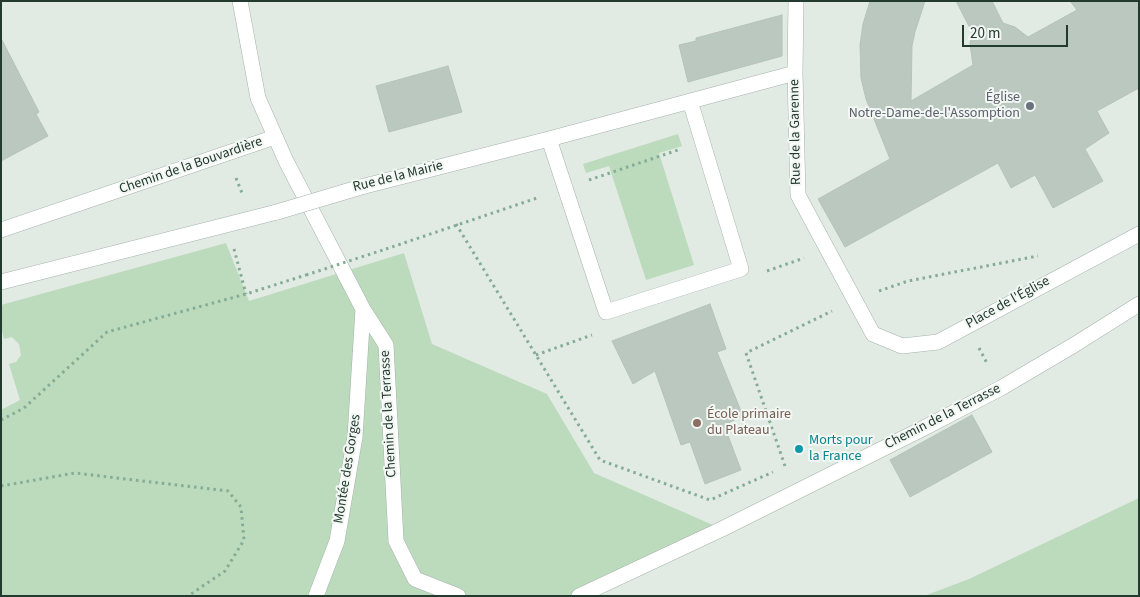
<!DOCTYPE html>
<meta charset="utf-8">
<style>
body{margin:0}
#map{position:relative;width:1140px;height:597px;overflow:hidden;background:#e1ebe4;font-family:"Source Sans 3",sans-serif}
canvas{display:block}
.frame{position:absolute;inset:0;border:2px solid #233a2e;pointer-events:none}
.scale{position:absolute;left:962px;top:25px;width:106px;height:22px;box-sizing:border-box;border:2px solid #233a2e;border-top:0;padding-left:6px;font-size:15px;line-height:18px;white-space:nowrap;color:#233a2e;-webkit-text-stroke:4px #f2f7f3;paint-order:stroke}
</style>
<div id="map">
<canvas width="1140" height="597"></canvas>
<div class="frame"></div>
<div class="scale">20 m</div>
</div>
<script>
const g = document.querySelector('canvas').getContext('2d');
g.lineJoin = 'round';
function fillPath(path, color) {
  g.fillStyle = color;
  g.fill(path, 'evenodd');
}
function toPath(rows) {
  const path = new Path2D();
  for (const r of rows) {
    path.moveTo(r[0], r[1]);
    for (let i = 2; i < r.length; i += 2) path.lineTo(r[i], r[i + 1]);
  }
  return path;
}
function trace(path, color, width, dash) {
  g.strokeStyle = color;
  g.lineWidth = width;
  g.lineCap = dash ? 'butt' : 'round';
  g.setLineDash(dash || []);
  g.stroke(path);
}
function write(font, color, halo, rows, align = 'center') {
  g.font = font + ' "Source Sans 3",sans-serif';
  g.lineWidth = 4;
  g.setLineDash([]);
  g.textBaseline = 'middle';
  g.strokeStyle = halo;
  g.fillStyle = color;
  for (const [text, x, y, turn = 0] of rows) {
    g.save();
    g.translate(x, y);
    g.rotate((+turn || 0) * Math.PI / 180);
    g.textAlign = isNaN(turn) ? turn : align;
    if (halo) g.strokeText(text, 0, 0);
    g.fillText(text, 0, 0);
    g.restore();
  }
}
fillPath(toPath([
 [678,134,682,146,659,153,694,265,646,280,609,166,586,173,583,164],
 [226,243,249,301,404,253,432,344,547,394,594,473,722,529,579,596,1,596,1,410,20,400,9,364,16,362,21,355,19,344,12,337,4,339,1,327,1,305],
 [1139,498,1139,596,924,596,969,579]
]), '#bcdabc');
const building = toPath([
 [870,1,925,1,915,32,912,46,911,101,973,65,970,44,972,32,956,1,992,1,1003,23,1015,27,1028,37,1077,10,1070,1,1139,1,1139,88,1097,111,1109,133,1085,149,1103,181,1053,208,1035,175,1011,188,998,163,845,247,818,199,890,159,866,99,861,78,860,45,863,24,870,1],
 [782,15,782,56,688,82,679,45,696,41,696,38,782,15],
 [1,38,39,112,36,114,48,136,1,161,1,38],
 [448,66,462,112,389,132,376,86,448,66],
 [710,304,726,349,717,352,743,416,724,425,741,470,705,484,690,442,681,445,655,371,633,384,612,341,710,304],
 [972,415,992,452,910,497,890,460,972,415]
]);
fillPath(building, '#bac8bf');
trace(building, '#b4c4b9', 1);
const minor = toPath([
 [240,1,258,98,286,161,363,309,386,345,396,541,415,579,458,596],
 [796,1,795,73,798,195,873,334,902,346,938,342,1139,234],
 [549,139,606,312,741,269,690,101],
 [361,187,549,139,795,73],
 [1,230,275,137],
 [1,282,277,212],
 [316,596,337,541,355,437,363,309],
 [579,596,722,529,922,429,1001,388,1074,345,1139,304]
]);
trace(minor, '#a4b2aa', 16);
trace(toPath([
 [236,178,242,193],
 [589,180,678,150],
 [456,224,600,460,710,500,773,472],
 [234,249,246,294],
 [386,249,540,197],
 [767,271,804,258],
 [879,291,908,281,1038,256],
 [979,348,988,365],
 [536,355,592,335],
 [1,420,24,408,107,332,246,294,306,275],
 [785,466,746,353,832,311],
 [1,486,75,473,228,491,241,507,244,540,225,571,188,596]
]), '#85ac95', 3, [2.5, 4]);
trace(minor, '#fff', 15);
const minorBridge = toPath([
 [277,212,361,187]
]);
trace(minorBridge, '#a4b2aa', 16, []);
trace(toPath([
 [306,275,386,249]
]), '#85ac95', 3, [2.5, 4]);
trace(minorBridge, '#fff', 15);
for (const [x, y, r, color] of [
 [1030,106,5,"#6b7280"],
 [697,423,5,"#8d6e63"],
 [799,449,5,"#0f9aa8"]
]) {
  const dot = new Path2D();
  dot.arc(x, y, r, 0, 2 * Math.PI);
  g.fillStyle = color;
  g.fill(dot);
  trace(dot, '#f2f7f3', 2);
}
write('14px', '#5b616d', '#f2f7f3', [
 ["Église",1020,98],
 ["Notre-Dame-de-l'Assomption",1020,114]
], 'right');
write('14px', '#233a2e', '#f2f7f3', [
 ["Rue de la Garenne",796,132,-91],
 ["Chemin de la Bouvardière",191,166,-19],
 ["Rue de la Mairie",398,177,-14],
 ["Place de l'Église",1008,303,-29],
 ["Chemin de la Terrasse",389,414,-93],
 ["Chemin de la Terrasse",943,417,-27],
 ["Montée des Gorges",348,469,-81]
]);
write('14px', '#785e54', '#f2f7f3', [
 ["École primaire",707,415],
 ["du Plateau",707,431]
], 'left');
write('14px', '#0d838f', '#f2f7f3', [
 ["Morts pour",809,441],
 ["la France",809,457]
], 'left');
</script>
